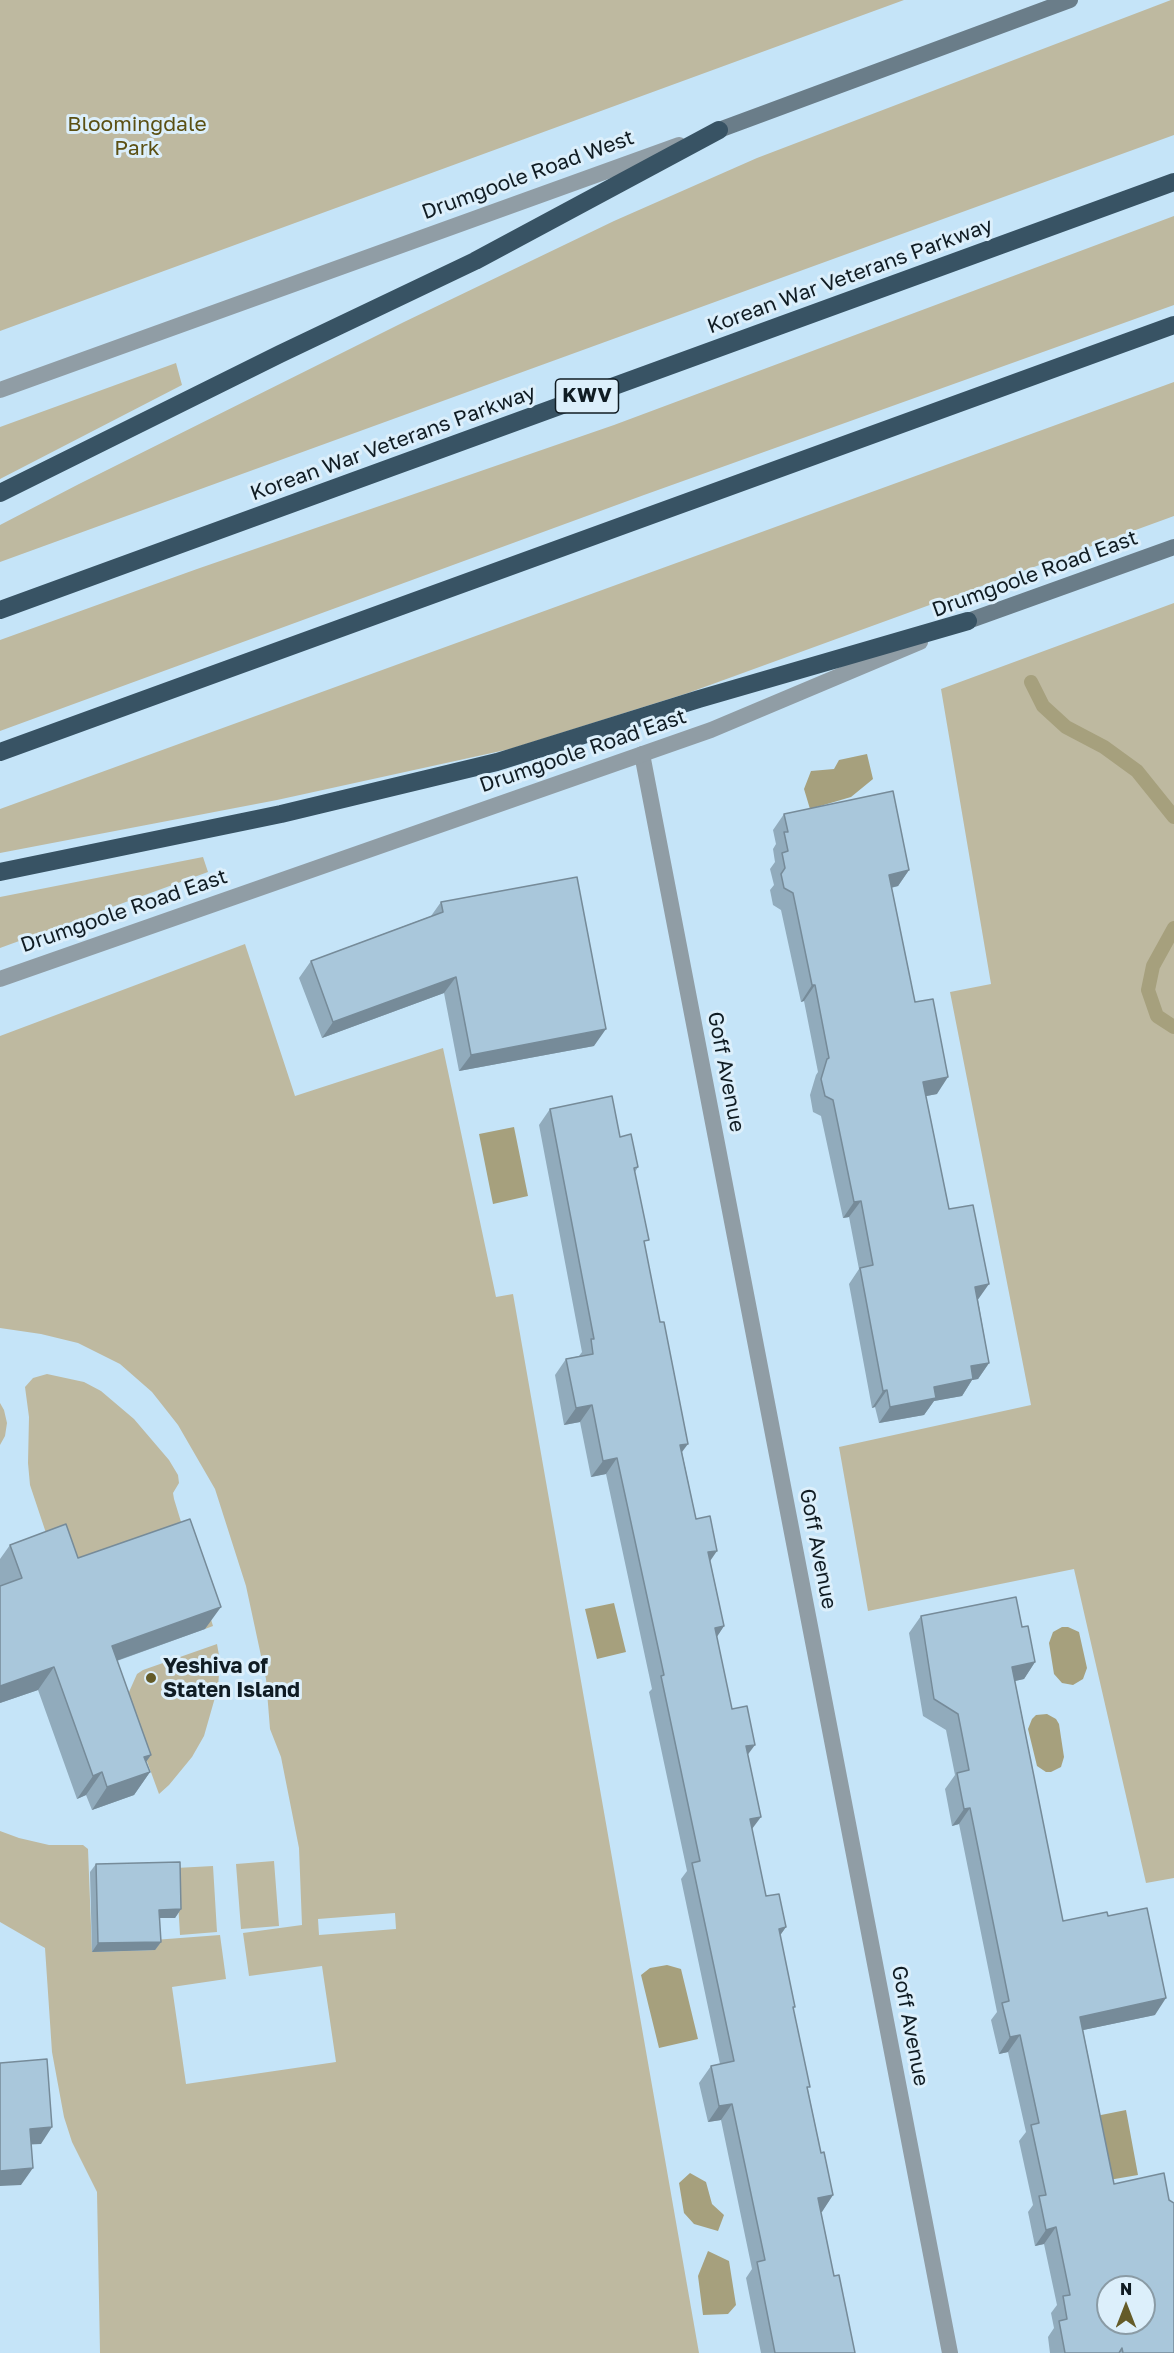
<!DOCTYPE html>
<style>
body{margin:0}
#map{position:relative;width:1174px;height:2353px;overflow:hidden;background:#c5e4f8;font-family:"Golos Text",sans-serif}
canvas{display:block}
.north{position:absolute;left:1096px;top:2275px;width:60px;height:60px;box-sizing:border-box;background:#dceffb;border:2px solid #8a9ba5;border-radius:50%;rotate:0deg;font-size:16px;font-weight:700;line-height:24px;text-align:center;color:#101c23}
.north::after{content:'';display:block;margin:auto;width:21px;height:27px;background:#645b28;clip-path:polygon(50% 0,100% 100%,50% 72%,0 100%)}
</style>
<div id="map">
<canvas width="1174" height="2353"></canvas>
<div class="north">N</div>
</div>
<script>
const g = document.querySelector('canvas').getContext('2d');
g.lineJoin = 'round';
function fillPath(path, color) {
  g.fillStyle = color;
  g.fill(path, 'evenodd');
}
function toPath(rows) {
  const path = new Path2D();
  for (const r of rows) {
    path.moveTo(r[0], r[1]);
    for (let i = 2; i < r.length; i += 2) path.lineTo(r[i], r[i + 1]);
  }
  return path;
}
function trace(path, color, width, dash) {
  g.strokeStyle = color;
  g.lineWidth = width;
  g.lineCap = dash ? 'butt' : 'round';
  g.setLineDash(dash || []);
  g.stroke(path);
}
function write(font, color, halo, rows, align = 'center') {
  g.font = font + ' "Golos Text",sans-serif';
  g.lineWidth = 6;
  g.setLineDash([]);
  g.textBaseline = 'middle';
  g.strokeStyle = halo;
  g.fillStyle = color;
  for (const [text, x, y, turn = 0] of rows) {
    g.save();
    g.translate(x, y);
    g.rotate((+turn || 0) * Math.PI / 180);
    g.textAlign = isNaN(turn) ? turn : align;
    if (halo) g.strokeText(text, 0, 0);
    g.fillText(text, 0, 0);
    g.restore();
  }
}
fillPath(toPath([
 [0,0,904,0,0,331],
 [1171,0,1174,0,1174,135,0,562,0,525,79,484,404,322,614,221,757,158],
 [1174,216,1174,305,644,495,0,731,0,640,197,569,614,425],
 [176,363,182,385,0,479,0,427],
 [1174,382,1174,516,688,693,510,749,277,800,0,853,0,809],
 [1174,603,1174,1878,1146,1883,1074,1569,868,1611,839,1447,1031,1405,950,992,991,984,941,689],
 [203,857,208,872,0,948,0,897],
 [245,944,295,1096,443,1048,496,1297,513,1294,699,2353,100,2353,97,2192,72,2142,64,2117,52,2052,45,1948,0,1922,0,1831,19,1838,49,1845,83,1845,88,1849,92,1952,154,1950,154,1940,220,1935,226,1979,172,1987,186,2084,336,2062,322,1966,249,1976,243,1933,302,1925,299,1848,281,1757,270,1729,266,1679,246,1586,215,1489,178,1425,152,1392,120,1364,78,1343,41,1334,0,1328,0,1036],
 [395,1913,396,1929,319,1935,318,1919],
 [47,1374,84,1382,101,1391,134,1419,169,1460,178,1475,179,1483,173,1493,174,1499,213,1626,205,1629,174,1542,62,1581,30,1485,28,1463,29,1417,25,1387,33,1378],
 [0,1403,4,1410,7,1423,5,1436,0,1445],
 [217,1644,220,1661,218,1687,204,1736,192,1757,169,1785,159,1794,123,1696,129,1692,137,1674,143,1670],
 [274,1861,279,1926,241,1929,236,1864],
 [213,1866,217,1932,180,1935,176,1868]
]), '#beb9a0');
fillPath(toPath([
 [867,754,873,779,851,797,810,809,804,789,811,771,834,769,839,760],
 [514,1127,528,1196,493,1204,479,1134],
 [614,1603,626,1652,597,1659,585,1609],
 [1062,1627,1068,1627,1079,1632,1087,1668,1083,1679,1073,1685,1062,1683,1054,1674,1049,1643,1053,1632],
 [1047,1714,1056,1719,1059,1724,1064,1757,1061,1767,1051,1772,1046,1772,1037,1766,1028,1729,1032,1719,1036,1715],
 [667,1965,681,1969,698,2039,659,2048,641,1975,650,1968],
 [1126,2110,1138,2175,1103,2181,1091,2117],
 [690,2173,706,2182,712,2204,724,2215,718,2231,694,2224,684,2213,679,2183],
 [708,2251,729,2261,736,2305,728,2314,703,2315,698,2276]
]), '#a6a07d');
trace(toPath([
 [1031,682,1043,706,1066,727,1104,747,1137,771,1174,817],
 [1174,928,1153,966,1148,990,1157,1016,1174,1027]
]), '#a6a07d', 14);
trace(toPath([
 [642,754,950,2353]
]), '#909da5', 16);
trace(toPath([
 [0,390,679,145],
 [0,979,711,730,920,642]
]), '#909da5', 16);
trace(toPath([
 [719,130,1070,0],
 [968,621,1174,547]
]), '#6a7d89', 16);
trace(toPath([
 [0,493,280,354,475,261,719,130],
 [0,610,1174,182],
 [0,752,1174,325],
 [0,872,281,814,497,762,699,699,968,621]
]), '#385364', 18);
fillPath(toPath([
 [784,814,909,870,898,886,891,888,915,1002,937,1094,926,1096,949,1209,978,1300,989,1363,978,1379,972,1380,962,1396,934,1401,924,1415,879,1423,875,1407,872,1408,849,1284,859,1269,849,1217,843,1218,821,1116,813,1112,810,1095,816,1075,818,1072,804,1001,801,1002,781,910,773,905,770,890,774,885,770,869,775,862,773,849,776,844,773,830],
 [441,902,594,1046,459,1071,444,993,322,1038,299,978,311,961,431,916],
 [550,1109,638,1167,635,1172,645,1245,682,1452,696,1519,710,1560,724,1626,716,1637,732,1709,748,1755,752,1830,766,1896,786,1927,780,1935,793,2009,808,2090,821,2153,833,2195,821,2212,834,2276,855,2353,761,2353,746,2278,752,2269,721,2120,708,2122,699,2083,711,2066,720,2064,681,1879,687,1871,649,1692,652,1689,606,1474,591,1477,580,1422,564,1425,555,1375,566,1359,579,1356,582,1352,539,1125],
 [10,1545,78,1558,205,1629,117,1661,151,1755,146,1762,150,1772,134,1795,92,1810,86,1795,77,1799,38,1690,0,1703,0,1559],
 [921,1616,1022,1627,1035,1662,1024,1679,1015,1681,1063,1921,1108,1916,1155,2015,1083,2030,1114,2184,1174,2353,1050,2353,1048,2337,1054,2328,1051,2313,1057,2305,1044,2244,1035,2246,1028,2212,1033,2205,1019,2141,1026,2132,1008,2052,999,2054,991,2020,997,2012,959,1824,952,1826,945,1789,955,1775,946,1730,923,1716,909,1633],
 [96,1864,181,1909,175,1918,159,1918,161,1942,155,1950,92,1952,90,1872]
]), '#91abbc');
fillPath(toPath([
 [909,870,898,886,877,891,889,875],
 [456,977,444,993,322,1038,333,1022],
 [812,985,815,985,804,1001,801,1002],
 [606,1029,594,1046,459,1071,471,1055],
 [948,1077,937,1094,911,1099,923,1082],
 [861,1201,849,1217,843,1218,854,1202],
 [989,1284,977,1301,975,1287],
 [989,1363,978,1379,972,1380,962,1396,934,1401,924,1415,879,1423,890,1407,934,1387,971,1366],
 [887,1390,875,1407,872,1408,883,1391],
 [592,1405,580,1422,564,1425,576,1408],
 [688,1444,676,1460,680,1445],
 [617,1458,606,1474,591,1477,603,1461],
 [717,1551,706,1567,708,1552],
 [221,1607,205,1629,96,1668,112,1646],
 [724,1626,713,1643,715,1628],
 [1035,1662,1024,1679,1001,1684,1012,1667],
 [54,1667,38,1690,0,1703,0,1686],
 [755,1745,743,1761,746,1746],
 [151,1755,135,1777,150,1772,134,1795,92,1810,107,1787,144,1757],
 [102,1772,86,1795,77,1799,93,1776],
 [970,1808,959,1824,952,1826,964,1809],
 [761,1817,749,1833,750,1819],
 [181,1909,175,1918,153,1918,159,1910],
 [786,1927,774,1944,779,1929],
 [161,1942,155,1950,92,1952,98,1943],
 [1166,1998,1155,2015,1069,2033,1080,2017],
 [1020,2035,1008,2052,999,2054,1010,2037],
 [732,2104,721,2120,708,2122,719,2106],
 [52,2127,41,2144,19,2145,30,2129],
 [33,2168,21,2185,0,2186,0,2171],
 [833,2195,822,2212,807,2215,818,2198],
 [1056,2227,1044,2244,1035,2246,1046,2230]
]), '#768b99');
const building = toPath([
 [893,791,909,870,889,875,915,1002,933,999,948,1077,923,1082,949,1209,973,1205,989,1284,975,1287,989,1363,971,1366,973,1379,934,1387,936,1398,890,1407,887,1390,883,1391,860,1268,873,1265,861,1201,854,1202,833,1100,825,1096,821,1079,827,1059,829,1058,815,985,812,985,793,893,784,888,781,874,785,868,782,853,788,851,784,832,788,832,784,814,893,791],
 [577,877,606,1029,471,1055,456,977,333,1022,311,961,443,912,441,902,577,877],
 [612,1096,620,1137,631,1134,638,1167,634,1168,649,1240,644,1241,660,1322,664,1322,688,1444,680,1445,696,1519,710,1516,717,1551,708,1552,724,1626,715,1628,732,1709,747,1706,755,1745,746,1746,761,1817,750,1819,766,1896,779,1894,786,1927,779,1929,795,2007,793,2007,810,2087,807,2087,821,2153,824,2152,833,2195,818,2198,834,2276,839,2275,855,2353,775,2353,757,2262,765,2260,732,2104,719,2106,711,2066,734,2061,692,1863,700,1861,661,1676,664,1675,617,1458,603,1461,592,1405,576,1408,566,1359,593,1354,591,1339,594,1339,550,1109,612,1096],
 [190,1519,221,1607,112,1646,151,1755,144,1757,150,1772,107,1787,102,1772,93,1776,54,1667,0,1686,0,1586,22,1578,10,1545,66,1524,78,1558,190,1519],
 [1016,1597,1022,1627,1028,1626,1035,1662,1012,1667,1063,1921,1107,1912,1108,1916,1147,1908,1166,1998,1080,2017,1114,2184,1164,2173,1169,2200,1174,2203,1174,2353,1123,2353,1122,2348,1119,2353,1065,2353,1059,2321,1067,2319,1063,2296,1070,2295,1056,2227,1046,2230,1039,2196,1046,2195,1031,2125,1039,2123,1020,2035,1010,2037,1002,2003,1009,2001,970,1808,964,1809,957,1773,969,1770,958,1714,934,1699,921,1616,1016,1597],
 [1108,2287,1144,2287,1144,2323,1108,2323,1108,2287],
 [180,1862,181,1909,159,1910,161,1942,98,1943,96,1864,180,1862],
 [47,2059,52,2127,30,2129,33,2168,0,2171,0,2063,47,2059]
]);
fillPath(building, '#a9c7db');
trace(building, '#768b99', 1.5);
for (const [x, y, r, color] of [
 [151,1678,6,"#645b28"]
]) {
  const dot = new Path2D();
  dot.arc(x, y, r, 0, 2 * Math.PI);
  g.fillStyle = color;
  g.fill(dot);
  trace(dot, '#dceffb', 2);
}
for (const [x, y, w] of [
 [587,396,63]
]) {
  const box = new Path2D();
  box.roundRect(x - w / 2, y - 17, w, 34, 4.5);
  g.fillStyle = '#dceffb';
  g.fill(box);
  trace(box, '#101c23', 1.5);
}
write('bold 20px', '#101c23', null, [
 ["KWV",587,396]
]);
write('21px', '#5b5013', '#dceffb', [
 ["Bloomingdale",137,124],
 ["Park",137,148]
]);
write('21px', '#101c23', '#dceffb', [
 ["Drumgoole Road West",528,175,-20],
 ["Korean War Veterans Parkway",850,276,-20],
 ["Korean War Veterans Parkway",393,443,-20],
 ["Drumgoole Road East",1035,574,-20],
 ["Drumgoole Road East",583,751,-19],
 ["Drumgoole Road East",124,911,-19],
 ["Goff Avenue",726,1072,79],
 ["Goff Avenue",818,1549,79],
 ["Goff Avenue",910,2026,79]
]);
write('bold 21px', '#101c23', '#dceffb', [
 ["Yeshiva of",163,1666],
 ["Staten Island",163,1690]
], 'left');
</script>
